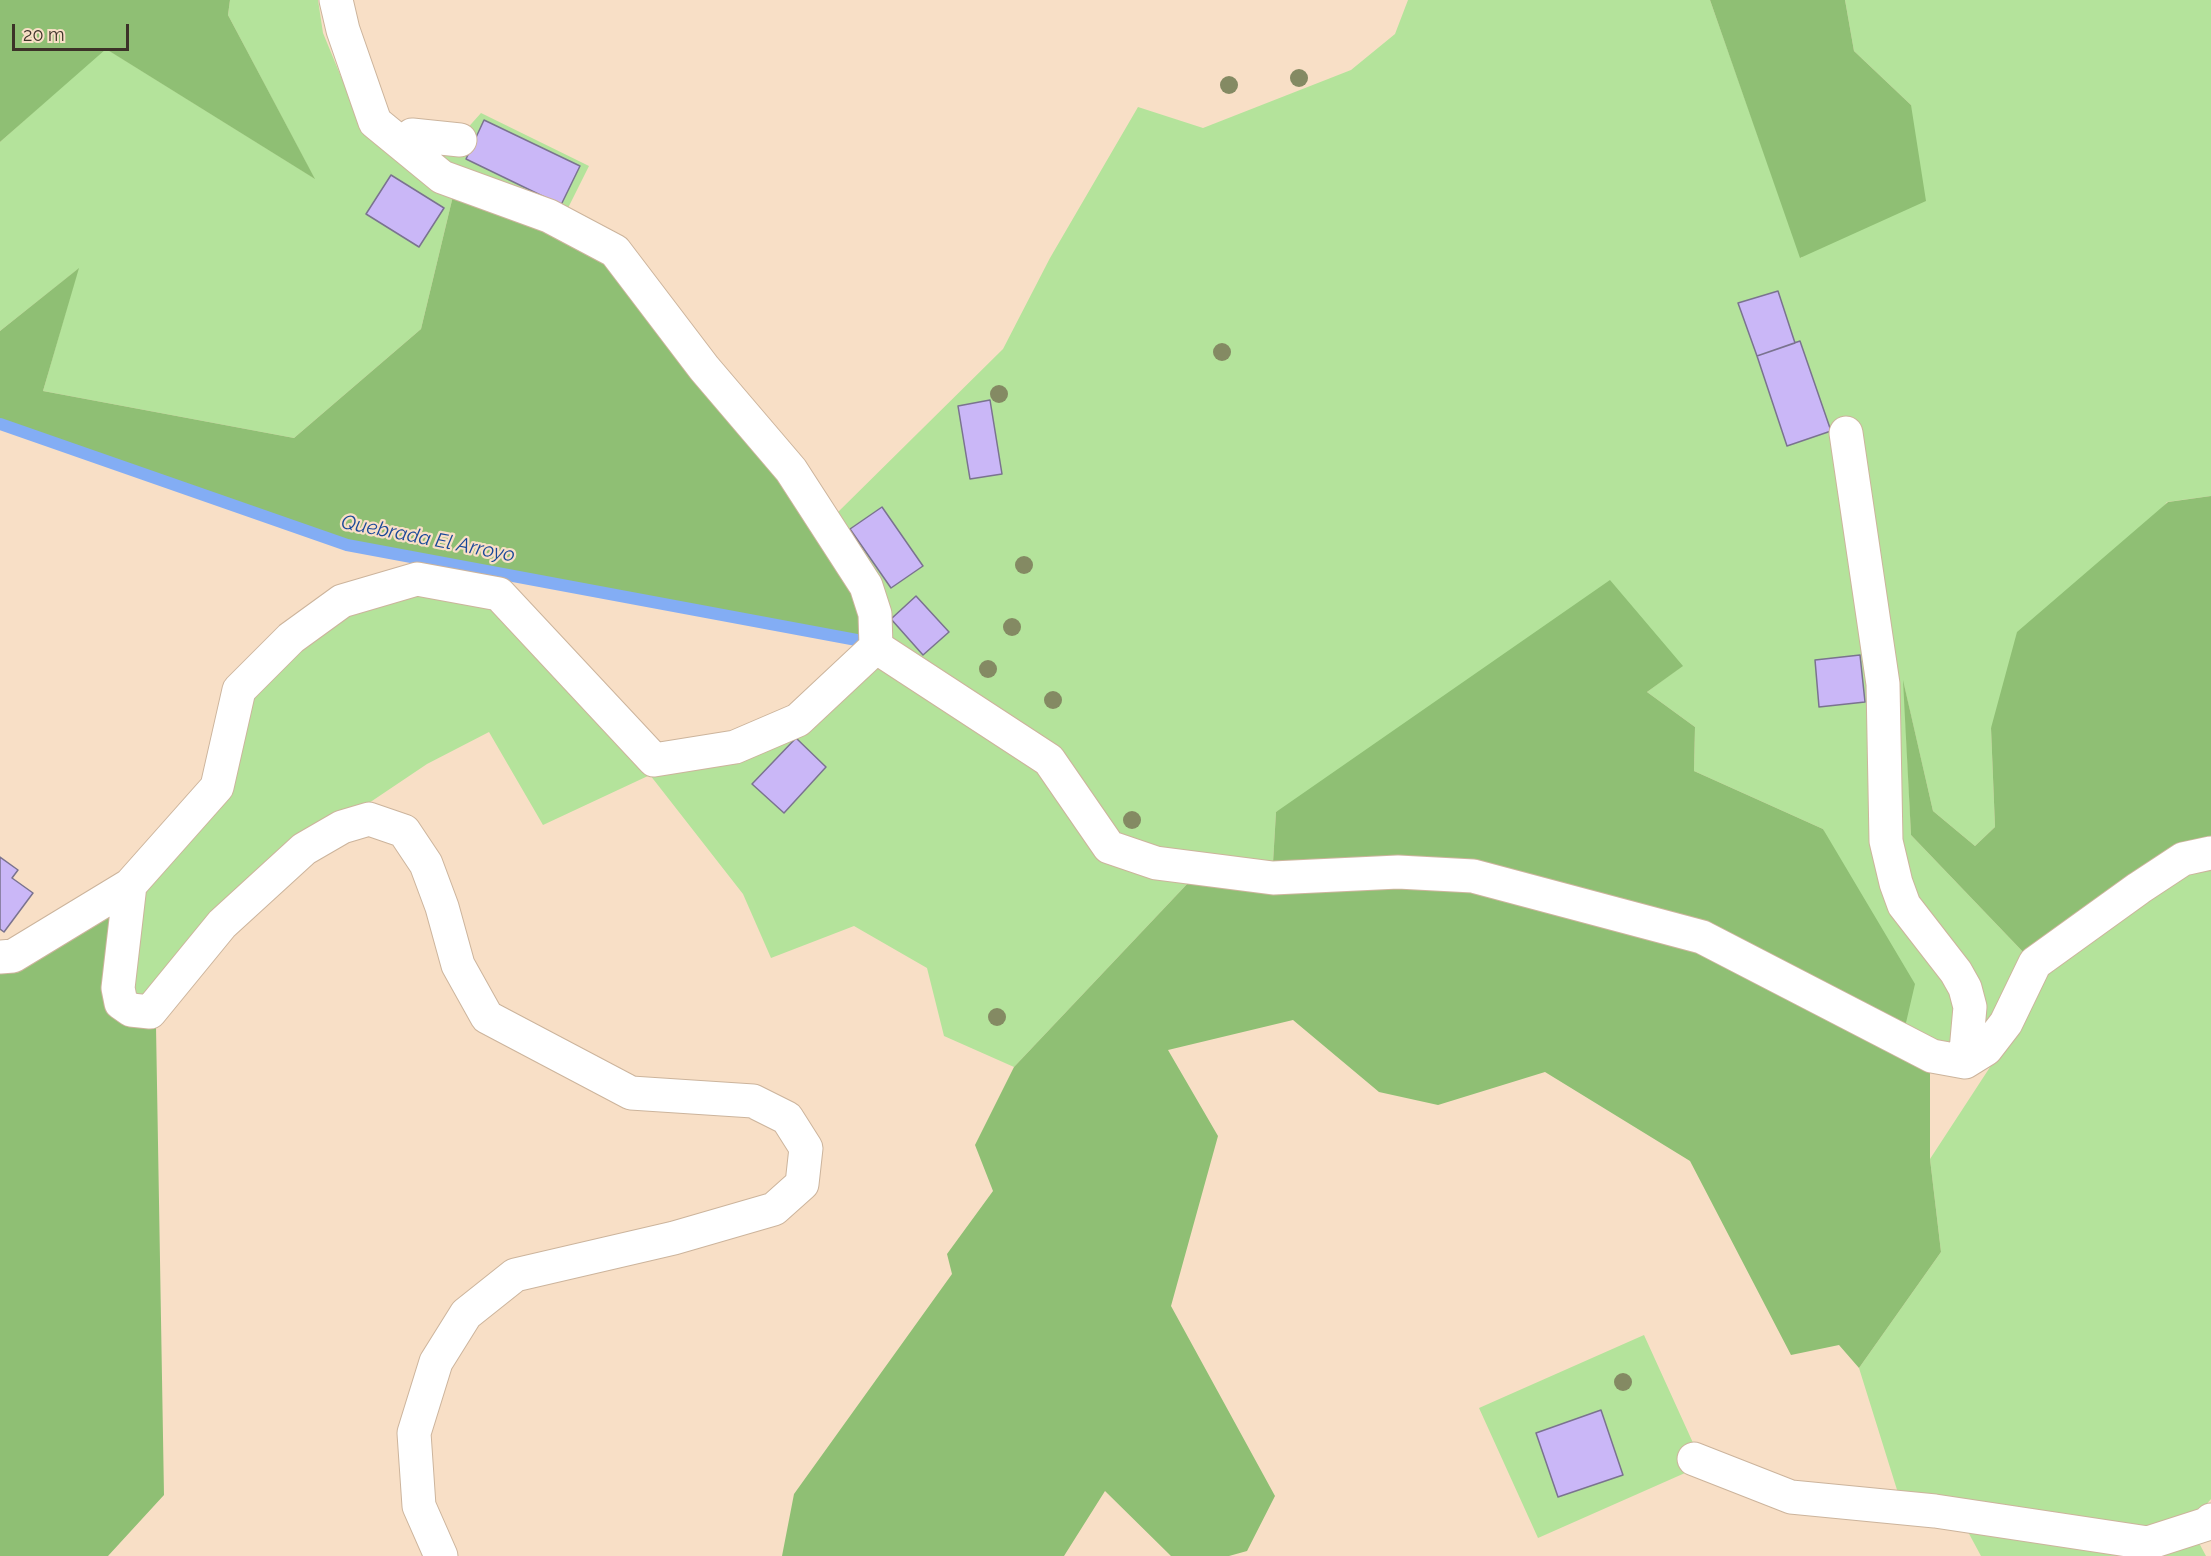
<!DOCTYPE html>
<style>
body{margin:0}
#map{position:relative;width:2211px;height:1556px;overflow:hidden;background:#f8dfc6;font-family:Raleway,sans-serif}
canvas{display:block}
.scale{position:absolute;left:12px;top:24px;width:117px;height:27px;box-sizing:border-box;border:3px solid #3c3228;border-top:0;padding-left:8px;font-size:18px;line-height:21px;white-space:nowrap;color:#3c3228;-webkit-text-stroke:4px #f8dfc6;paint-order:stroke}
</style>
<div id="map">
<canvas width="2211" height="1556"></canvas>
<div class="scale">20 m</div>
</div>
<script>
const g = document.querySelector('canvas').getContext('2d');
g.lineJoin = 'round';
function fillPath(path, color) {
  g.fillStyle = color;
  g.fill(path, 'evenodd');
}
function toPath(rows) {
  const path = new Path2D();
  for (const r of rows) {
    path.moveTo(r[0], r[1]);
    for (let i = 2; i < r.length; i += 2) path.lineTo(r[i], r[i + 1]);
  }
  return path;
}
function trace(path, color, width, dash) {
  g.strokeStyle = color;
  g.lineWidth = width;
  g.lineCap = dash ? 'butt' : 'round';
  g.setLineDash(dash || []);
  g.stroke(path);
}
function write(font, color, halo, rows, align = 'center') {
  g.font = font + ' Raleway,sans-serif';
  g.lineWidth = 4.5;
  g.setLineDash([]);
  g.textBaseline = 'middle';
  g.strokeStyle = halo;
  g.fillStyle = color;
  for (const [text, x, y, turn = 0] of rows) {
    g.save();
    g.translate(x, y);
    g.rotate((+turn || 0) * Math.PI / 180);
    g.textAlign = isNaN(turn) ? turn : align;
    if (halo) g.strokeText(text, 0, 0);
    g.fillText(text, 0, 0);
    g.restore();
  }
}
fillPath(toPath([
 [230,0,318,0,323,33,363,130,453,196,421,329,294,438,43,391,78,269,0,331,0,142,105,48,314,178,228,15],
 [1408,0,1710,0,1801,258,1911,105,1854,51,1845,0,2211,0,2211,496,2167,502,1991,728,1995,827,1975,846,1933,811,1904,685,1911,835,2025,954,1994,1015,1982,1030,1917,900,1909,879,1869,683,1872,842,1951,992,1955,1006,1952,1047,1905,1027,1823,829,1694,771,1695,727,1647,692,1682,666,1276,812,1273,863,1159,849,1120,835,891,640,836,514,1003,349,1050,258,1138,107,1203,128,1351,70,1395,34],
 [481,113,589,166,567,210,451,165,427,146,464,132],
 [416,595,492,607,650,774,878,666,1040,772,1099,859,1189,882,1014,1067,944,1036,927,968,854,926,771,958,743,894,650,775,543,825,489,732,427,764,366,805,144,997,135,998,132,989,144,891,252,698,299,651,348,616],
 [2211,867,2211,1499,2199,1513,2147,1529,1898,1493,1859,1368,1941,1252,1930,1159,1994,1061,2046,973,2188,872],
 [1644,1335,1694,1445,1685,1473,1538,1538,1479,1408],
 [1967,1530,2139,1556,1981,1556],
 [2199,1543,2206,1556,2154,1556]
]), '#b4e39b');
fillPath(toPath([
 [0,0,230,0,228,15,315,179,106,49,0,142],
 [1710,0,1845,0,1854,51,1911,105,1926,201,1800,258],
 [453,196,544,228,605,262,778,476,852,590,860,616,862,641,347,545,0,424,0,331,79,268,43,391,294,438,421,329],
 [2211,496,2211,838,2025,954,1911,835,1903,680,1933,811,1975,846,1995,827,1991,728,2017,632,2168,502],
 [1610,580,1683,666,1647,692,1695,727,1694,771,1823,829,1915,984,1905,1027,1711,925,1273,863,1276,812],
 [1189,882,1398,887,1468,890,1696,951,1930,1072,1930,1159,1941,1252,1859,1368,1839,1345,1791,1355,1690,1161,1545,1072,1438,1105,1379,1092,1293,1020,1168,1050,1218,1136,1171,1306,1275,1496,1247,1551,1229,1556,1171,1556,1105,1491,1064,1556,782,1556,794,1494,952,1274,947,1254,993,1191,975,1145,1014,1067],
 [113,913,108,1011,128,1026,156,1026,164,1495,108,1556,0,1556,0,972]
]), '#8fbf74');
trace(toPath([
 [0,424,347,545,862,641]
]), '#83adf4', 12);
const building = toPath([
 [484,120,580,166,561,205,466,159,484,120],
 [391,175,444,208,419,247,366,214,391,175],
 [1778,291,1795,343,1757,356,1738,303,1778,291],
 [1800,341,1831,431,1787,446,1757,356,1800,341],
 [990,400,1002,474,970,479,958,406,990,400],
 [882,507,923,566,891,588,850,529,882,507],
 [916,596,949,632,923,655,891,619,916,596],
 [1860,655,1865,702,1819,707,1815,660,1860,655],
 [796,738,826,767,784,813,752,784,796,738],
 [0,857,18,870,12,878,33,893,4,932,0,929,0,857],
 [1601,1410,1623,1475,1558,1497,1536,1433,1601,1410]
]);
fillPath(building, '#cab7f7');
trace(building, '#7a738f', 1.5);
const minor = toPath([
 [402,144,412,135,460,140],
 [1846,433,1883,684,1886,841,1896,883,1904,905,1956,972,1965,988,1970,1007,1965,1062],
 [876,647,1049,760,1109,847,1156,863,1273,878,1398,872,1473,876,1702,937,1932,1056,1965,1062,1986,1049,2006,1023,2035,963,2139,888,2183,859,2211,853],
 [130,885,118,988,121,1003,131,1010,150,1012,222,924,304,849,342,827,369,819,404,831,426,864,442,907,458,965,487,1017,631,1093,753,1101,787,1118,806,1148,802,1184,774,1209,674,1238,515,1275,466,1314,436,1362,414,1433,419,1506,441,1556],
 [0,957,13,956,130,885,217,787,239,690,291,638,342,601,417,579,499,594,654,760,735,747,798,720,876,647,875,614,866,586,791,470,704,368,615,251,549,216,442,177,375,122,343,30,336,0],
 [1694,1459,1791,1497,1935,1511,2148,1543,2207,1524,2211,1520]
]);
trace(minor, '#ccb49c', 35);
trace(minor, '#fff', 33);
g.fillStyle = '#848a63';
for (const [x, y] of [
 [1299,78],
 [1229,85],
 [1222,352],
 [999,394],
 [1024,565],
 [1012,627],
 [988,669],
 [1053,700],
 [1132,820],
 [997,1017],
 [1623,1382]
]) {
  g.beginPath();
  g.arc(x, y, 9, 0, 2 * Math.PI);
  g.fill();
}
write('italic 20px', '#194899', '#f8dfc6', [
 ["Quebrada El Arroyo",428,539,11]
]);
</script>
